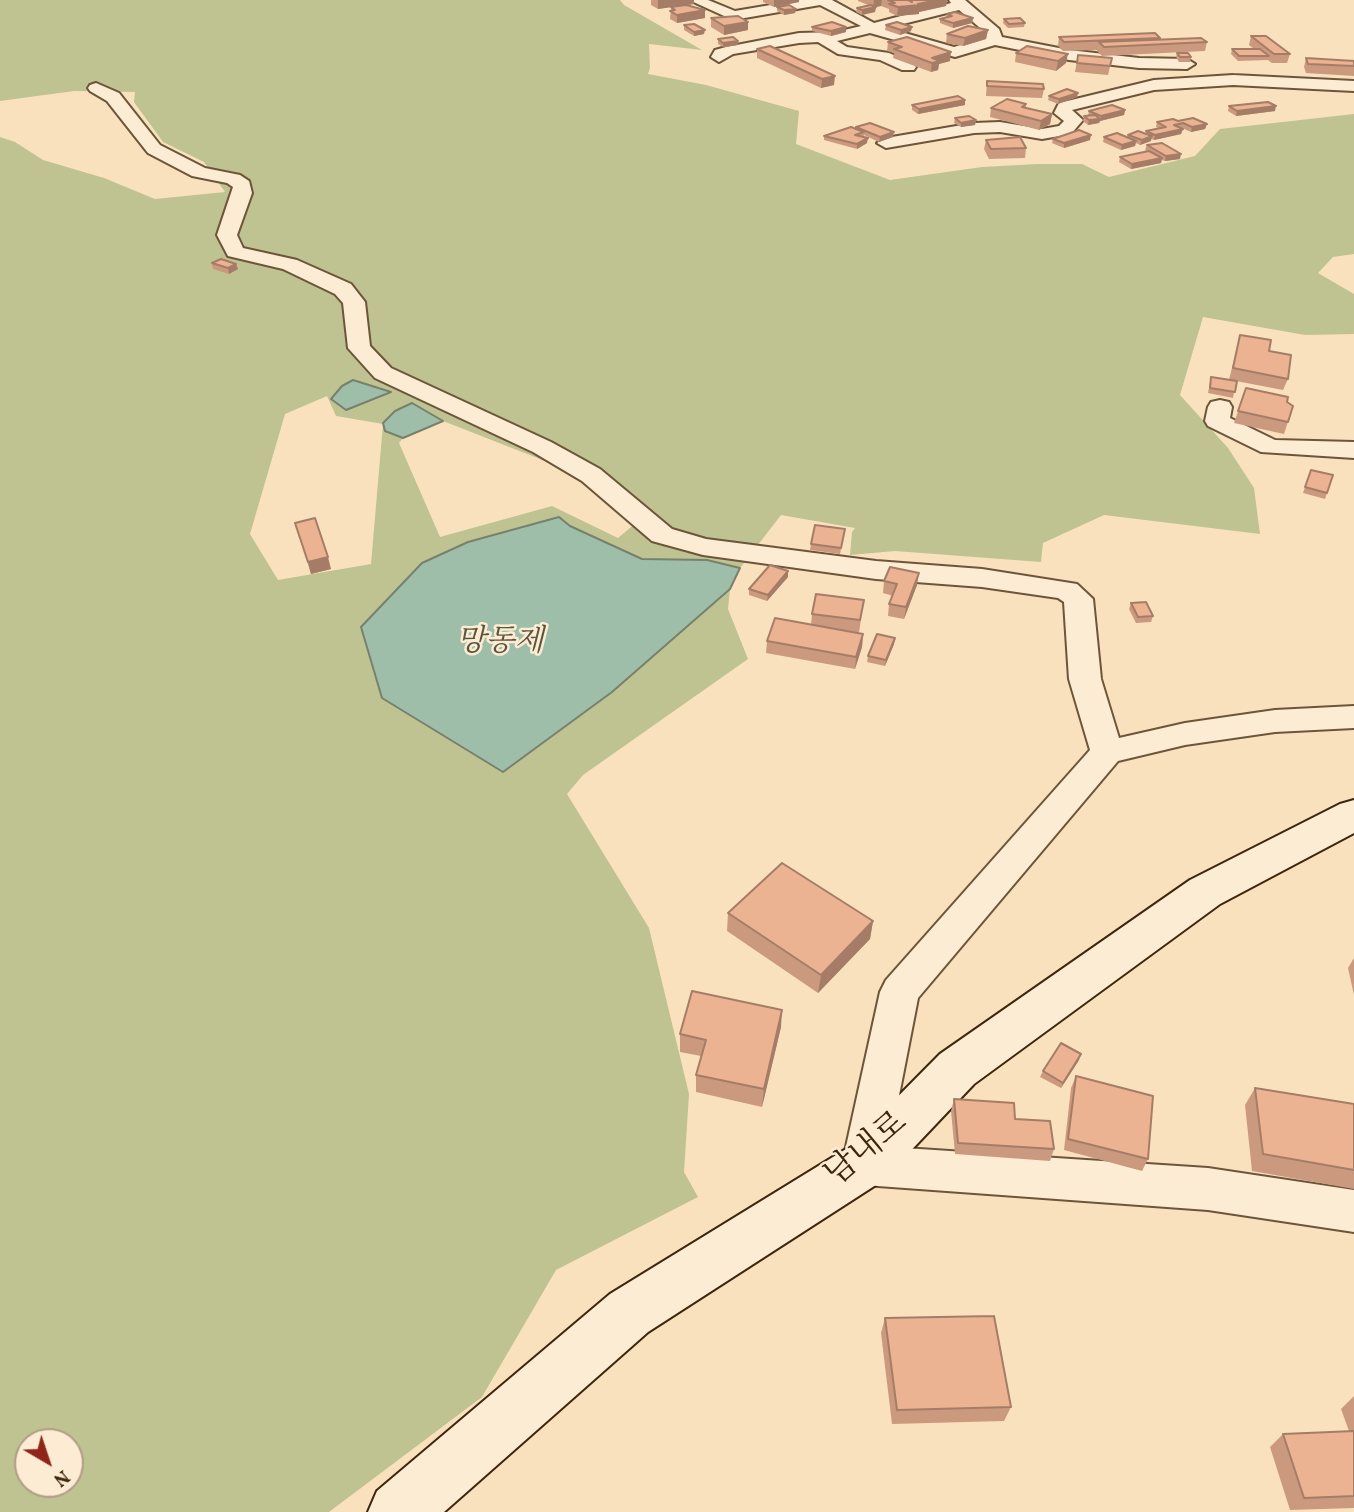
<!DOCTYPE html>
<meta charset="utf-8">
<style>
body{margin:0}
#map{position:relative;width:1354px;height:1512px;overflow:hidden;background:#fae1bd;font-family:Vollkorn,serif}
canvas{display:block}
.north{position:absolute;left:14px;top:1428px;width:70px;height:70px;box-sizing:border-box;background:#fcecd4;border:2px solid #b09d85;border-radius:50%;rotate:141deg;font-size:19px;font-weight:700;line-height:28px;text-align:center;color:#3e260e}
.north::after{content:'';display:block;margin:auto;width:24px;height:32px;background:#8f2418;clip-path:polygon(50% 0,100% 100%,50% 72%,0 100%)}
</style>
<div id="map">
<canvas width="1354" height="1512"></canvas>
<div class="north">N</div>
</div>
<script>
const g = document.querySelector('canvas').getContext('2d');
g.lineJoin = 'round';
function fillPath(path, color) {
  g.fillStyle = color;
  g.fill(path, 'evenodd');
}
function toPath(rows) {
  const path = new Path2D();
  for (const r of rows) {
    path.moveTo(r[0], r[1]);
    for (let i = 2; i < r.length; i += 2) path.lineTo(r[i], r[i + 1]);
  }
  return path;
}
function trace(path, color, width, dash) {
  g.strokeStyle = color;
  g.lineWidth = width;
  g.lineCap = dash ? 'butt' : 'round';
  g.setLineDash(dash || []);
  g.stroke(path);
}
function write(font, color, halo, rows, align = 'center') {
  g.font = font + ' Vollkorn,"Noto Serif KR",serif';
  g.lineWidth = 5;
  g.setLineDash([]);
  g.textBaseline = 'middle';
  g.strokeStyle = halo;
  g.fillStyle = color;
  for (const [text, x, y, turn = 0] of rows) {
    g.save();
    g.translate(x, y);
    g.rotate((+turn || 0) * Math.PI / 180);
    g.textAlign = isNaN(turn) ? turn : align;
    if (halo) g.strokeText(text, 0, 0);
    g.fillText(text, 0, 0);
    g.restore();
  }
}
fillPath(toPath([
 [0,0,620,0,624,5,702,50,649,44,650,68,648,74,706,85,799,111,796,144,890,180,982,167,1037,164,1082,164,1109,177,1195,156,1220,129,1354,114,1354,254,1333,257,1318,273,1354,294,1354,334,1305,335,1203,317,1180,395,1228,448,1254,488,1260,534,1104,515,1043,543,1041,562,895,551,850,555,852,532,855,528,781,515,754,550,672,530,568,470,443,421,403,438,399,443,440,537,552,506,618,538,637,522,661,545,747,559,740,568,707,560,642,559,570,526,558,517,362,628,382,698,612,692,730,589,728,609,748,659,583,775,567,794,649,928,689,1094,684,1172,698,1197,556,1270,482,1397,329,1512,0,1512,0,137,15,142,43,160,104,178,155,199,225,192,204,162,163,142,134,102,135,92,74,91,0,101],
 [327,396,336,416,383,424,371,564,278,580,250,534,285,414],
 [28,1442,70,1442,70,1484,28,1484]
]), '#bec391');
const water = toPath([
 [353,380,391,392,346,410,331,399,342,386,353,380],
 [412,403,443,421,403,438,385,431,383,423,395,411,412,403],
 [559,517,570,526,642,559,707,560,740,568,730,589,612,692,503,772,382,698,361,627,422,563,468,542,559,517]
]);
fillPath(water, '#9fbeaa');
trace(water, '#78816c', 2);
const street = toPath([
 [689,0,708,0,735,11,800,0,832,0,874,23,951,3,949,0,965,0,999,29,1002,37,1069,50,1139,58,1187,59,1195,64,1187,69,1139,68,1069,60,995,45,955,57,870,33,837,41,847,47,889,53,914,64,916,67,914,70,902,70,880,60,838,54,818,42,799,43,733,54,719,62,711,57,715,50,726,47,799,33,836,32,861,26,820,5,733,20,689,0],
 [959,10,986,33,986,37,954,47,887,28,959,10],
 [1233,75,1354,81,1354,91,1233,85,1154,90,1072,110,1083,120,1071,134,1065,135,1042,139,1000,132,974,133,886,148,877,143,886,138,974,123,1000,122,1042,129,1059,126,1064,121,1054,113,1059,103,1154,80,1233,75],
 [96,83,119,93,160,145,205,168,240,175,249,181,252,193,237,235,243,248,297,260,351,284,365,302,370,346,391,368,551,442,600,469,672,529,706,539,876,561,982,569,1077,584,1093,599,1101,679,1119,738,1185,723,1275,710,1354,706,1354,728,1275,732,1185,745,1118,761,918,998,889,1147,1208,1168,1354,1190,1354,1232,1208,1210,864,1185,849,1179,842,1165,880,992,886,980,1090,750,1069,679,1064,602,1058,598,982,587,876,579,703,555,652,541,582,481,533,452,375,378,348,348,343,303,335,294,283,269,228,256,217,235,233,187,227,183,192,176,148,153,107,101,90,91,88,88,90,85,96,83],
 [1220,400,1229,402,1232,407,1230,418,1275,440,1354,442,1354,458,1261,452,1208,426,1205,421,1208,407,1211,402,1220,400]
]);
const secondary = toPath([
 [1354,800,1354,833,1220,904,974,1084,882,1181,648,1332,444,1512,368,1512,377,1491,610,1294,846,1149,940,1054,1190,880,1340,804,1354,800]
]);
trace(street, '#6d553a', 4);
trace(secondary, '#3e260e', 4);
fillPath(street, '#fcecd4');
fillPath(secondary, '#fcecd4');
fillPath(toPath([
 [651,0,694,0,694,4,688,5,705,18,677,23,670,19,671,7,658,9,651,5],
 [763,0,799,0,799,2,774,7,763,2],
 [858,0,947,0,946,6,919,12,919,14,897,16,889,12,889,9,881,6,876,7,875,12,862,15,856,12,857,8,868,5,858,1],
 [777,7,796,9,795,13,784,15,777,11],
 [947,14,973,18,972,23,953,28,940,23,940,19,946,17],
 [711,18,748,30,724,35,711,27],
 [1004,19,1025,23,1024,27,1008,28,1003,23],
 [684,25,704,34,694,36,684,30],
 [886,25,912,27,911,31,900,35,885,30],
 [812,27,846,32,831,36,812,31],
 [988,30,986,39,963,46,946,43,947,34],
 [1251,36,1290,54,1287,63,1272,63,1268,60,1238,61,1231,54,1232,49,1254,49,1249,45],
 [1059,37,1160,38,1160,40,1207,42,1205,51,1102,56,1097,51,1097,50,1063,51,1058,46],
 [718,39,738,41,738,45,723,47,718,44],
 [888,42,950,61,939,64,938,70,931,72,893,58,894,53,887,51],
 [757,49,834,85,821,88,757,58],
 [1016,53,1066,63,1056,71,1015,62],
 [1177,53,1191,57,1190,62,1179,62,1176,57],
 [1078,55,1112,58,1108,75,1075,72],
 [1306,58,1354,61,1354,76,1306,73,1304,67],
 [987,81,1044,89,1042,98,986,96],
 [1049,96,1077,97,1058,104,1048,100],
 [965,100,965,105,918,114,912,110,912,105],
 [1026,104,1026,108,1052,114,1050,124,1039,130,990,117,991,108],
 [1229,106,1275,111,1236,116,1228,111],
 [1125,110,1124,115,1100,121,1099,123,1088,125,1083,121,1084,116,1088,116,1089,111],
 [955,118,976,120,975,125,961,127,954,123],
 [1178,121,1207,124,1205,129,1191,132,1182,128,1183,129,1181,134,1154,140,1151,139,1151,141,1140,145,1136,143,1135,146,1121,150,1103,142,1104,137,1127,137,1128,135,1146,134,1146,131,1158,128,1156,127,1157,122],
 [856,127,893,137,879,142,864,135,863,137,867,143,857,149,824,140,824,136,856,129],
 [1053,139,1090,140,1064,148,1052,143],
 [986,140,1026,148,1025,158,989,159,984,149],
 [1147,145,1180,159,1165,161,1162,160,1161,163,1131,169,1119,162,1120,157,1148,152,1145,150],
 [212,263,236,264,238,269,229,274,213,269],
 [1240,335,1269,351,1288,379,1283,390,1236,381,1233,398,1208,393,1211,377,1229,380],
 [1246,388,1287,402,1293,406,1284,434,1234,423],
 [1311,470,1333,475,1325,499,1303,493],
 [295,523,331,569,311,574],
 [845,529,840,554,810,550,811,544],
 [788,571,788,577,767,601,749,595,749,589],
 [884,581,917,585,904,619,888,616,889,604,893,596,883,593],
 [1131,603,1153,616,1151,622,1136,623,1129,609],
 [862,612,859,633,839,630,863,634,862,647,855,669,766,653,767,641,811,625,812,614],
 [894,644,885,666,867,662,868,656],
 [728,913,873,921,870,939,818,993,727,931],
 [1354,958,1354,995,1348,968],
 [781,1027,762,1107,696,1092,696,1075,701,1056,680,1052,680,1034],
 [1079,1060,1061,1088,1040,1077,1043,1071],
 [1076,1076,1148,1159,1142,1171,1064,1150,1071,1088],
 [1255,1088,1354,1104,1354,1189,1252,1171,1245,1105],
 [954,1099,1015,1119,1054,1149,1050,1161,955,1154,951,1111],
 [885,1318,1011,1407,1004,1421,892,1424,881,1333],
 [1354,1396,1354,1508,1290,1510,1270,1447,1283,1434,1349,1431,1341,1409]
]), '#cb9a7e');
fillPath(toPath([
 [658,0,694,0,694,4,658,9],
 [774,0,799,0,799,2,774,7],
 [874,0,882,0,881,6,876,7,875,12,862,15,862,10,873,8],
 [937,0,947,0,946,6,919,12,919,14,897,16,898,7],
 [796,9,795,13,784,15,784,10],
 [705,10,705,18,677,23,677,15],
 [973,18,972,23,953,28,953,23],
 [748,22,748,30,724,35,724,26],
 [846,27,846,32,831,36,831,31],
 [912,27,911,31,900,35,901,30],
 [705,30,704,34,694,36,694,32],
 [988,30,986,39,963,46,965,38],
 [738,41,738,45,723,47,723,43],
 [951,52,950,61,939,64,938,70,931,72,932,58],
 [1068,54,1066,63,1056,71,1058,61],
 [835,76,834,85,821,88,822,79],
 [1078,93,1077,97,1058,104,1059,99],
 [965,100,965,105,918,114,919,109],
 [1276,106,1275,111,1236,116,1237,111],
 [1125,110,1124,115,1100,121,1099,123,1088,125,1089,120,1100,119,1101,116],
 [1052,114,1050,124,1039,130,1041,121],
 [976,120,975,125,961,127,961,123],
 [1207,124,1205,129,1191,132,1192,127],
 [1183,129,1181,134,1154,140,1155,135],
 [894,132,893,137,879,142,880,137],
 [1091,135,1090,140,1064,148,1064,143],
 [1152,136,1151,141,1140,145,1142,140],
 [868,138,867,143,857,149,857,144],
 [1136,141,1135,146,1121,150,1122,145],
 [1181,154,1180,159,1165,161,1166,156],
 [1162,158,1161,163,1131,169,1132,164],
 [236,264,238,269,229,274,228,268],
 [328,557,331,569,311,574,308,562],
 [788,571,788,577,767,601,768,595],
 [919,573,917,585,904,619,906,607],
 [863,634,862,647,855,669,856,657],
 [895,638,894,644,885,666,886,660],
 [873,921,870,939,818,993,821,975],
 [782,1010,781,1027,762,1107,764,1089],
 [1081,1054,1079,1060,1061,1088,1063,1083]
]), '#a57d67');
const building = toPath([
 [888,0,908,0,912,2,910,0,937,0,918,4,920,5,898,7,889,4,895,3,888,0],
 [686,5,705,10,677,15,670,11,675,10,671,7,686,5],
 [789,5,796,9,784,10,777,7,789,5],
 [871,5,876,7,862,10,857,8,871,5],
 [955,12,973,18,953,23,940,19,952,16,947,14,955,12],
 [738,16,748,22,724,26,711,18,738,16],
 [1020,18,1025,23,1009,24,1004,19,1020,18],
 [832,22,846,27,831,31,812,27,832,22],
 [897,22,912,27,901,30,886,25,897,22],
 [694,24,705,30,694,32,684,25,694,24],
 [968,26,988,30,965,38,947,34,968,26],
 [1155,33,1160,38,1064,42,1059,37,1155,33],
 [1251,36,1266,36,1290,54,1274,54,1251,36],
 [733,37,738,41,723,43,718,39,733,37],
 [907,37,951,52,932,58,940,61,932,63,894,49,902,47,888,42,907,37],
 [1201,38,1207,42,1104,47,1099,42,1201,38],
 [770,46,835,76,822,79,757,49,770,46],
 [1027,46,1068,54,1058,61,1016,53,1027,46],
 [1232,49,1260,49,1269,56,1239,56,1232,49],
 [1177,53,1188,53,1191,57,1180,57,1177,53],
 [1078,55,1112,58,1110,66,1077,63,1078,55],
 [1306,58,1354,61,1354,66,1308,64,1306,58],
 [987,81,1043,84,1044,89,987,86,987,81],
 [1067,89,1078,93,1059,99,1049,96,1067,89],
 [958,96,965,100,919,109,912,105,958,96],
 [1007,99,1026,104,1022,107,1052,114,1041,121,991,108,1007,99],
 [1268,102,1276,106,1237,111,1229,106,1268,102],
 [1112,105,1125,110,1101,116,1089,111,1112,105],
 [1095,115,1100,119,1089,120,1084,116,1095,115],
 [969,116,976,120,961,123,955,118,969,116],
 [1193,118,1207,124,1192,127,1183,123,1174,125,1183,129,1155,135,1146,131,1166,127,1157,122,1173,119,1178,121,1193,118],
 [870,123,894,132,880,137,856,127,870,123],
 [851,127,864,132,855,135,868,138,857,144,824,136,851,127],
 [1079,130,1091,135,1064,143,1053,139,1079,130],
 [1138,131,1152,136,1142,140,1128,135,1138,131],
 [1117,133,1136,141,1122,145,1104,137,1117,133],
 [1020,137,1026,148,991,149,986,140,1020,137],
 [1162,143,1181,154,1166,156,1147,145,1162,143],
 [1149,151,1162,158,1132,164,1120,157,1149,151],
 [221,259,236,264,228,268,212,263,221,259],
 [1240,335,1271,340,1269,351,1291,355,1288,379,1233,368,1240,335],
 [1211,377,1237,381,1235,392,1210,388,1211,377],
 [1246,388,1288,397,1287,402,1293,406,1288,422,1238,411,1246,388],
 [1311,470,1333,475,1327,493,1305,487,1311,470],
 [315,518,328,557,308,562,295,523,315,518],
 [815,525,845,529,841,548,811,544,815,525],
 [770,565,788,571,768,595,749,589,770,565],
 [890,567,919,573,906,607,889,604,897,584,884,581,890,567],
 [816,594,864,600,860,620,812,614,816,594],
 [1146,602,1153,616,1138,617,1131,603,1146,602],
 [775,618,863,634,856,657,767,641,775,618],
 [877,634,895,638,886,660,868,656,877,634],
 [782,863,873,921,821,975,728,913,782,863],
 [692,991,782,1010,764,1089,696,1075,706,1040,680,1034,692,991],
 [1061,1043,1081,1054,1063,1083,1043,1071,1061,1043],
 [1076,1076,1153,1096,1148,1159,1068,1139,1076,1076],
 [1255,1088,1354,1104,1354,1170,1263,1154,1255,1088],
 [954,1099,1014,1103,1015,1119,1050,1121,1054,1149,958,1143,954,1099],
 [994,1316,1011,1407,897,1410,885,1318,994,1316],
 [1354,1431,1354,1496,1304,1498,1283,1434,1354,1431]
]);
fillPath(building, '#ecb393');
trace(building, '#a57d67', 2);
write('italic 30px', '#5b543d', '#fcecd4', [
 ["망동제",500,644]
]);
write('33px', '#3e260e', '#fcecd4', [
 ["남내로",868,1151,-40]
]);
</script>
